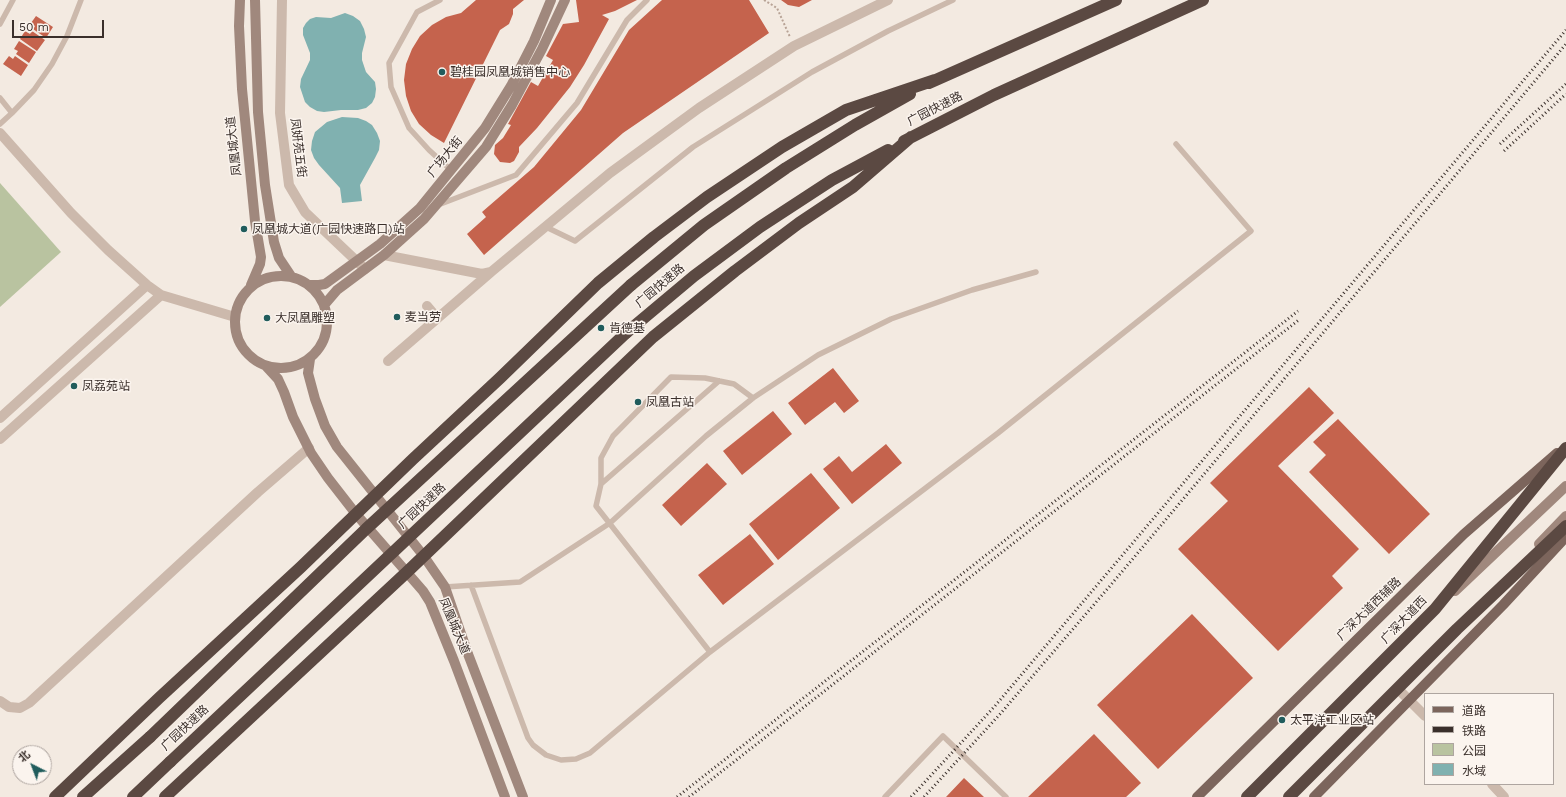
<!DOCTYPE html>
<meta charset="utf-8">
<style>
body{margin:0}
#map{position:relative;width:1566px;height:797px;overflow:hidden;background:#f3eae1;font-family:"Work Sans","Noto Sans SC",sans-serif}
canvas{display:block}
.legend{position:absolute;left:1424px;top:693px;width:130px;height:92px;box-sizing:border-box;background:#fbf4ee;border:1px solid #aea5a0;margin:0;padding:5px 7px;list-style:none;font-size:12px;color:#3a2f2b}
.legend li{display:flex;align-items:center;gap:8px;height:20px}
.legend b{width:20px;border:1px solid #aea5a0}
.north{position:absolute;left:12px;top:745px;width:40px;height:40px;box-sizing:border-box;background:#fbf4ee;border:1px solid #aea5a0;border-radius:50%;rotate:318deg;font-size:11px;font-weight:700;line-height:16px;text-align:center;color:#3a2f2b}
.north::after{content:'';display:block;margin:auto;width:14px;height:18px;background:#205c5c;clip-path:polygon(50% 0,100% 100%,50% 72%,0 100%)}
.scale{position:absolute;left:12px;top:20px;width:92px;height:18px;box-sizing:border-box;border:2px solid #3a2f2b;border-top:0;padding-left:5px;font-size:12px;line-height:14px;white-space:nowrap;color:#3a2f2b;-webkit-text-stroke:3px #fbf4ee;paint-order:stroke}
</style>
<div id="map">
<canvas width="1566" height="797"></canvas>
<ul class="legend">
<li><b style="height:5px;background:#7c655c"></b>道路</li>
<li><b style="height:5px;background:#3a2f2b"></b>铁路</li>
<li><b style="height:11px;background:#b9c3a0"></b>公园</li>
<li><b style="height:11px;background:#80b1b0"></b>水域</li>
</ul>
<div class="north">北</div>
<div class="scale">50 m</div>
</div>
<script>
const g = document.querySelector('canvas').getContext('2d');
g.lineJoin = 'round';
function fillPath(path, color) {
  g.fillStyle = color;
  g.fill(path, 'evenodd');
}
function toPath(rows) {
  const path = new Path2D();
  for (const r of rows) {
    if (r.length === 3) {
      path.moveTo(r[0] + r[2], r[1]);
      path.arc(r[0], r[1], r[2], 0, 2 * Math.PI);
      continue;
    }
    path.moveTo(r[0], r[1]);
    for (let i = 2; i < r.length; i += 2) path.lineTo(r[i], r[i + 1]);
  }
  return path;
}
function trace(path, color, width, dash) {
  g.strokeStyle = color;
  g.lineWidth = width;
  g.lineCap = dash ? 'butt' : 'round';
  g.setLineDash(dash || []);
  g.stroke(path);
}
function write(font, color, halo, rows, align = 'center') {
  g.font = font + ' "Work Sans","Noto Sans SC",sans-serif';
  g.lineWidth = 3;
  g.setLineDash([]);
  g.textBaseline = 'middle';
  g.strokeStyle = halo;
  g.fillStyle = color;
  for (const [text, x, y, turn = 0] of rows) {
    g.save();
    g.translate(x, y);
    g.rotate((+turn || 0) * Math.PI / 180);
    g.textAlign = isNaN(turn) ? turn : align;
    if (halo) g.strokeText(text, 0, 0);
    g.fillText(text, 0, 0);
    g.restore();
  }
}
fillPath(toPath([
 [0,183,61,252,0,307]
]), '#b9c3a0');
fillPath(toPath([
 [345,13,353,16,360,21,364,29,366,37,362,53,362,60,366,72,375,82,376,89,375,97,372,103,366,108,358,110,341,110,324,112,317,111,310,107,305,102,300,87,301,79,310,60,310,53,303,35,303,28,306,23,310,19,316,17,331,18],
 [342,117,358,118,366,121,372,125,377,133,380,141,379,150,375,158,360,185,362,201,342,203,340,188,319,165,314,158,311,150,312,141,315,132,327,122]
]), '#80b1b0');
fillPath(toPath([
 [476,0,524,0,513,9,513,14,509,24,500,30,444,143,431,135,419,124,411,111,406,96,404,80,406,64,412,49,420,36,432,25,446,17,461,13],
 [576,0,637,0,615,11,602,15,609,19,584,65,570,87,537,128,519,147,519,152,514,161,510,163,500,162,494,154,495,145,503,138,511,125,508,124,531,82,538,86,553,60,546,56,563,24,579,22],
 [662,0,749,0,769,33,623,133,484,255,467,234,486,217,482,212,534,167,581,110,629,30],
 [781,0,812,0,799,7,788,5],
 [36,16,53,27,46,38,33,29,35,26,31,23],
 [25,31,30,34,32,31,45,40,37,51,20,39],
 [19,41,36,52,29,63,16,54,18,51,14,49],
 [9,56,13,59,15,56,28,65,21,76,3,64],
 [833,368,859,401,844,413,835,402,805,425,788,403],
 [1309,387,1334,413,1278,466,1359,549,1332,576,1343,588,1278,651,1178,549,1228,501,1210,483],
 [773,411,792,434,742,475,723,451],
 [1338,419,1430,514,1389,554,1309,472,1326,455,1313,442],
 [886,444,902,463,852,504,823,469,839,456,852,472],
 [707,463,727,484,681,526,662,505],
 [811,473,840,508,778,560,749,524],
 [750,534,774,564,723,605,698,575],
 [1192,614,1253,678,1158,769,1097,705],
 [1094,734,1141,783,1126,797,1028,797],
 [964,778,984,797,946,797]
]), '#c5634d');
trace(toPath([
 [764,0,777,8,790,37]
]), '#b8a396', 2, [2, 2]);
trace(toPath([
 [440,0,417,12,389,63,391,87,409,128,429,150,451,170],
 [0,24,13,0],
 [0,98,12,113],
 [0,124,12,113,34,90,52,64,67,36,81,0],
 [438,205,516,175,577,103,627,20,647,0],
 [546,227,575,241,693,147,812,72,888,31,953,0],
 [601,484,719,381],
 [471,585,528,738,533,745,546,755,561,760,576,759,590,753,710,652,998,433,1251,231,1176,144],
 [445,587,520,582,610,523,706,436,753,398,818,355,891,319,972,290,1036,272],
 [710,652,596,506,601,484,601,458,613,436,671,377,705,378,734,384,753,398],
 [885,797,943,736,1006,797]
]), '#ccb9ac', 5.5);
trace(toPath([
 [282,0,280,113,289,185,305,212,365,269],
 [0,133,71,213,108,250,147,285,161,295,235,317],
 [384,255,482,274,491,272,610,173,699,108,794,46,888,0],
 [427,306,437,318],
 [388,361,491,272],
 [0,418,147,285],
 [0,439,161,295],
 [1398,689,1425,716],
 [0,701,9,707,20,708,29,703,258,492,309,448],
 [1492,784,1504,797]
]), '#ccb9ac', 10);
trace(toPath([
 [240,0,239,26,242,89,255,221,261,257,260,264,251,285],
 [255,0,258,112,265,185,274,242,279,258,291,276],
 [281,322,46],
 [310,285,319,285,325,284,380,244,420,208,485,128,511,86,534,41,551,0],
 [325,304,337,290,384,255,424,219,486,147,512,105,542,49,565,0],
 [310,359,308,373,315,399,325,426,337,447,423,555,445,587,468,654,523,797],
 [266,366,278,379,284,392,293,417,311,453,328,478,356,514,423,591,430,602,454,661,505,797],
 [1539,544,1566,516],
 [1455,591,1566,486]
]), '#a0887d', 10);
trace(toPath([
 [1197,797,1464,534,1557,453],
 [1314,797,1503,605,1566,537]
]), '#7c655c', 10);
trace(toPath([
 [929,83,1116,0],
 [904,141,994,95,1203,0],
 [631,285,704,225,786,168,855,125,910,94],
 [626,333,694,276,760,227,832,180,888,150],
 [55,797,159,698,301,567,413,459,500,378,598,283,654,237,707,197,782,147,846,110,935,80],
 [83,797,150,737],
 [133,797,170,762],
 [165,797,407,572,653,337,735,271,799,223,853,187,911,137],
 [1247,797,1435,609,1566,448],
 [1289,797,1457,629,1566,526]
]), '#5b4942', 12);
trace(toPath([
 [1500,144,1566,84],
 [1504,151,1566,94],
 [677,797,1298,311],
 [689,797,1300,319],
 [911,797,995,706,1566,30],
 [924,797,1001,713,1115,580,1566,44]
]), '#3a2f2b', 3, [1, 3]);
trace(toPath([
 [150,737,366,529,631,285],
 [170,762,626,333]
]), '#5b4942', 12);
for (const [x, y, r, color] of [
 [442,72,4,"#205c5c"],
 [244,229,4,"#205c5c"],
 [397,317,4,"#205c5c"],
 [267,318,4,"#205c5c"],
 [601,328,4,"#205c5c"],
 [74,386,4,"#205c5c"],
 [638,402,4,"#205c5c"],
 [1282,720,4,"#205c5c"]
]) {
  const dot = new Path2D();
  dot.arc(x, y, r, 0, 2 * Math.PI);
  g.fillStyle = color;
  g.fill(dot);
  trace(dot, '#fbf4ee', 1.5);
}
write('12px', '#3a2f2b', '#fbf4ee', [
 ["碧桂园凤凰城销售中心",450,72],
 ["凤凰城大道(广园快速路口)站",252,229],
 ["麦当劳",405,317],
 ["大凤凰雕塑",275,318],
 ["肯德基",609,328],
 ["凤荔苑站",82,386],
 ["凤凰古站",646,402],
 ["太平洋工业区站",1290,720]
], 'left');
write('12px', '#3a2f2b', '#fbf4ee', [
 ["广园快速路",935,109,-27],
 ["凤凰城大道",234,146,-96],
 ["凤妍苑五街",298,148,83],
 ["广场大街",445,157,-51],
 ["广园快速路",660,286,-40],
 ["广园快速路",422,506,-43],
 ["广深大道西辅路",1369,609,-44],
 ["广深大道西",1404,620,-46],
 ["凤凰城大道",454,626,67],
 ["广园快速路",185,728,-43]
]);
</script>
